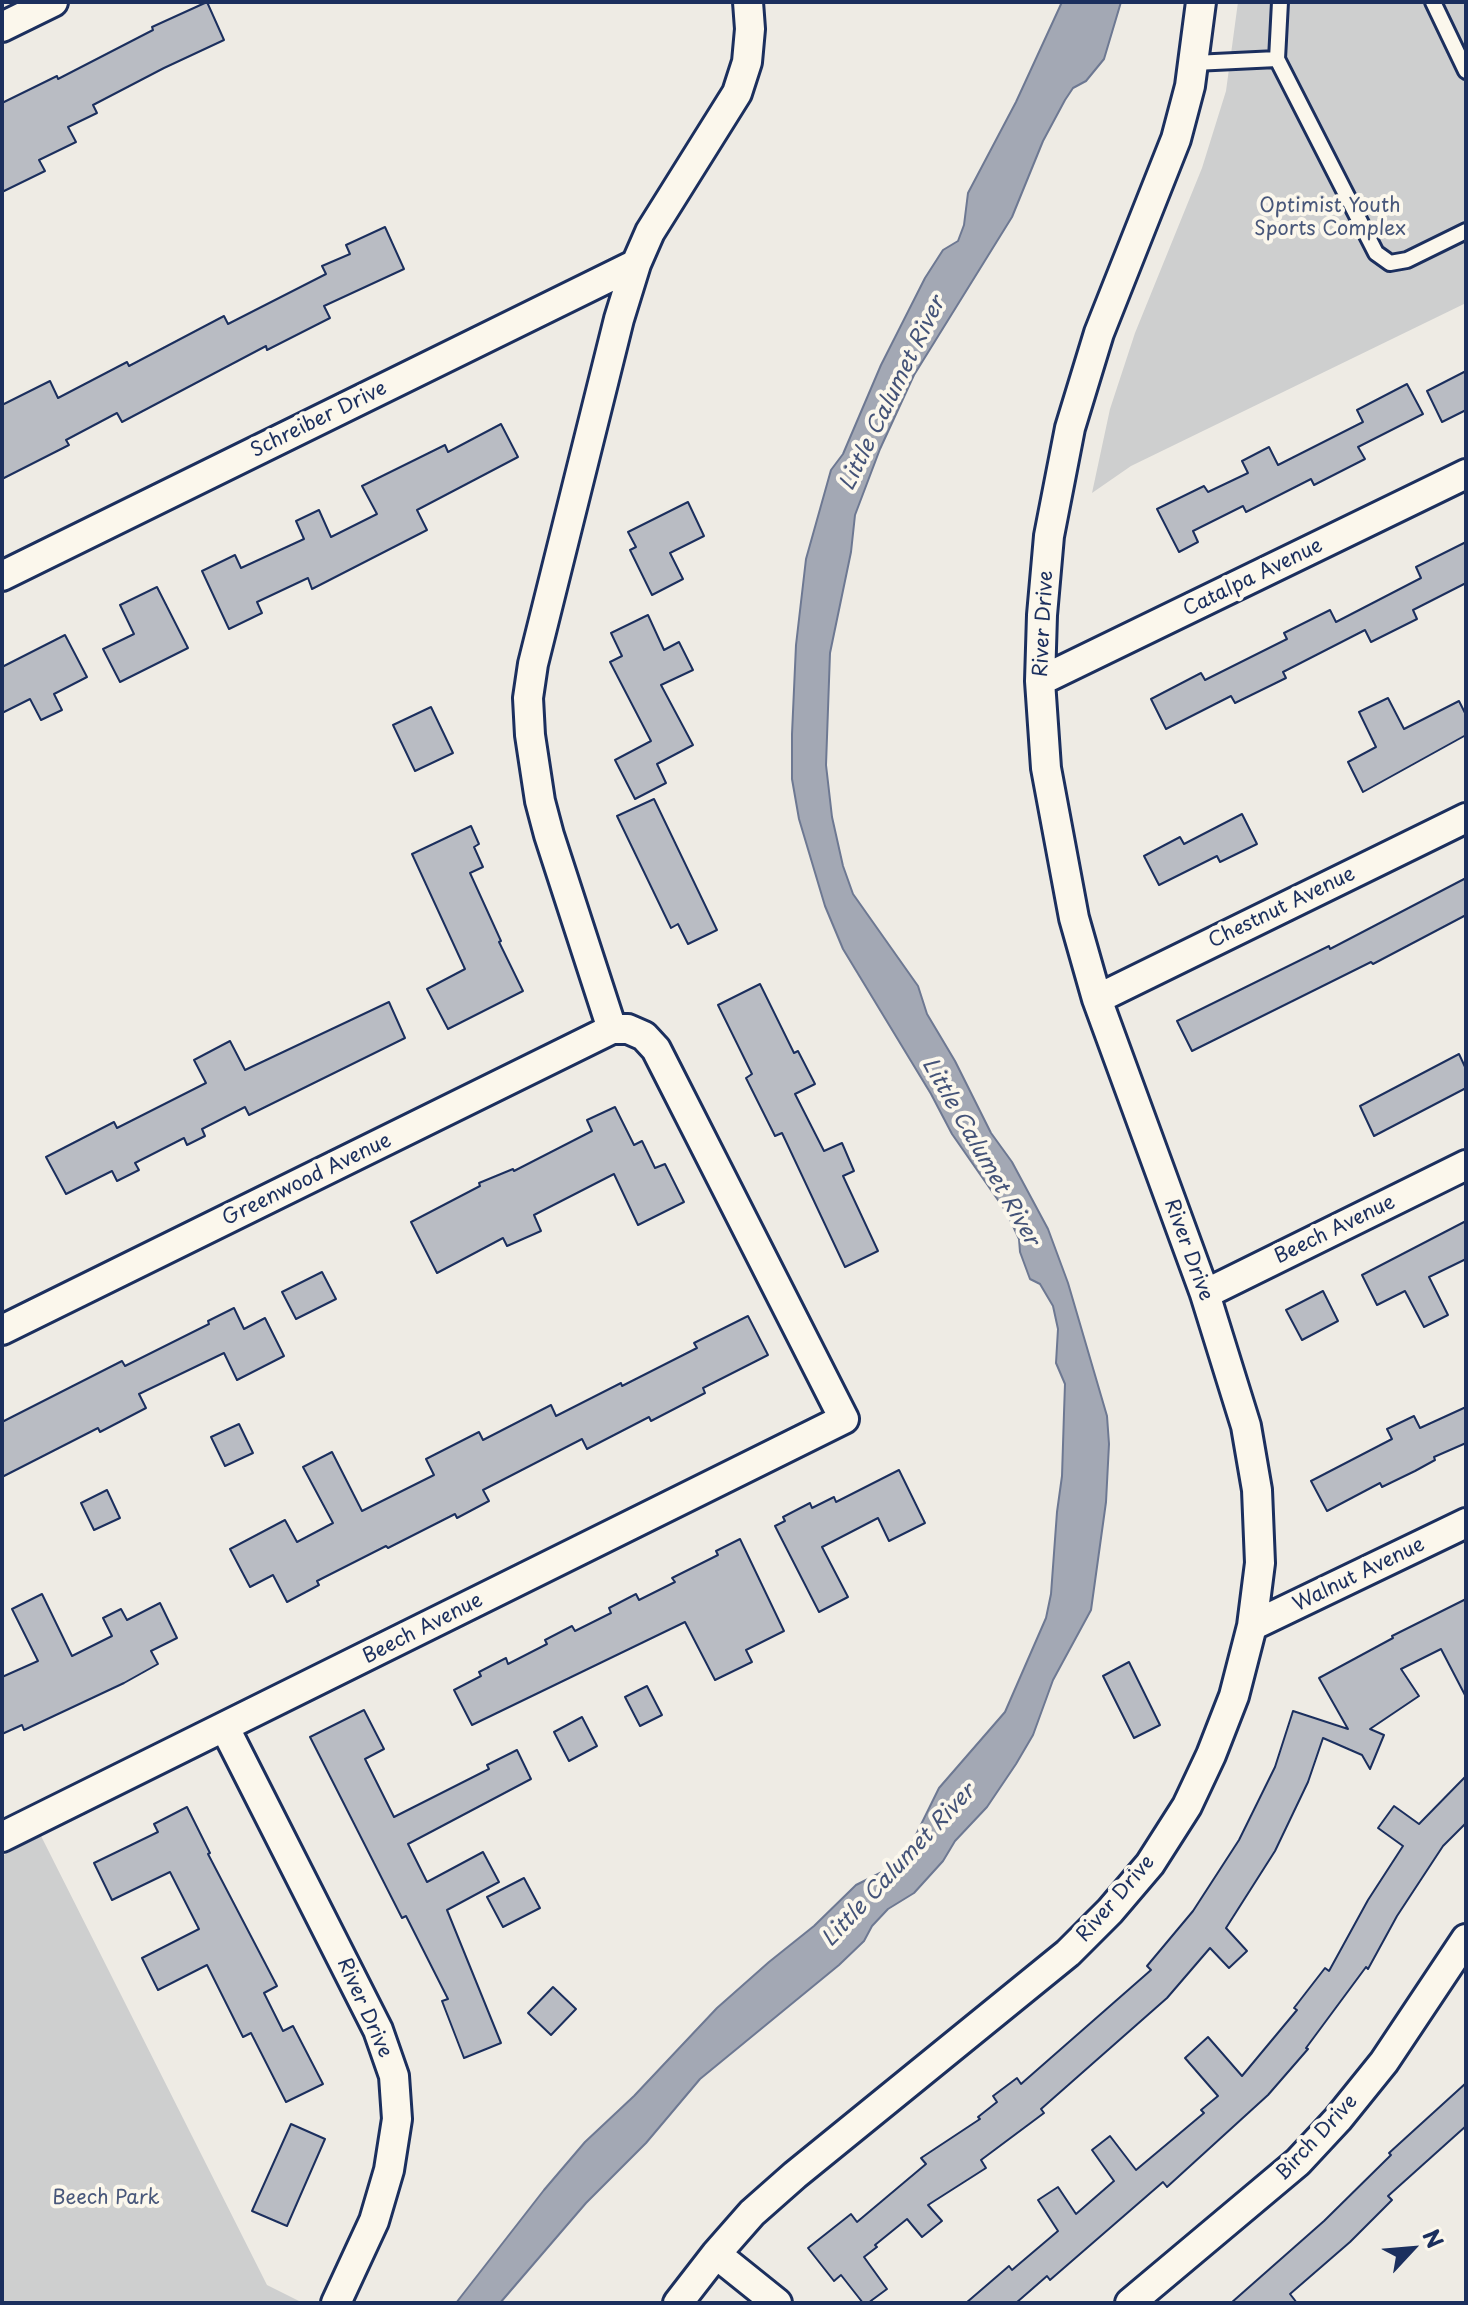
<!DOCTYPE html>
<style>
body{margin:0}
#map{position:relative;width:1468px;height:2305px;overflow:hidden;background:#eeebe4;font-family:"Playpen Sans",sans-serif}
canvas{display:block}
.frame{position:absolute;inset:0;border:4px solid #1b2f5e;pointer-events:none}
.north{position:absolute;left:1372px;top:2209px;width:80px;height:80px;-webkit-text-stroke:6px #fbf7ec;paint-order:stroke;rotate:64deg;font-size:22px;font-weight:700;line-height:32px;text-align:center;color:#1b2f5e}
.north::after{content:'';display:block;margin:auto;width:28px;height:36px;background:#1b2f5e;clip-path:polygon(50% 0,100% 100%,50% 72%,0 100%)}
</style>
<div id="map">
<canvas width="1468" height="2305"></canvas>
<div class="frame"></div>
<div class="north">N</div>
</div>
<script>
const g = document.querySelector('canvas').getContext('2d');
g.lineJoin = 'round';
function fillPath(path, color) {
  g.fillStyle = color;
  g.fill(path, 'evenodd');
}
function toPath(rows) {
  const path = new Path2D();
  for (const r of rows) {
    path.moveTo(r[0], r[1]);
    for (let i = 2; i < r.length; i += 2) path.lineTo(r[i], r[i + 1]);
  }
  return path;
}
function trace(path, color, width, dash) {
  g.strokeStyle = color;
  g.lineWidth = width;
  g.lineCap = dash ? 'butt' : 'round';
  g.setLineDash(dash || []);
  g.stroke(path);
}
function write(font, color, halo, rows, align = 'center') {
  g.font = font + ' "Playpen Sans",sans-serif';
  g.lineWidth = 8;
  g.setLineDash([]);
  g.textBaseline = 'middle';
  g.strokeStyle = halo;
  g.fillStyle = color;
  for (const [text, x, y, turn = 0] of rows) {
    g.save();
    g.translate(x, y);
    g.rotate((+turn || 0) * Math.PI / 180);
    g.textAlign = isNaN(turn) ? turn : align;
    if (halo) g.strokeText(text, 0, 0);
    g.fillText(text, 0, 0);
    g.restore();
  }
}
fillPath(toPath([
 [1238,2,1466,2,1466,303,1131,466,1092,493,1110,409,1135,333,1202,168,1226,91],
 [41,1836,267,2285,303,2303,2,2303,2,1856]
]), '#cecfcf');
const water = toPath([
 [1062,2,1121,2,1104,59,1086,81,1073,88,1065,100,1043,141,1012,217,914,375,880,449,855,515,851,552,830,653,826,765,832,817,843,866,853,894,918,986,927,1014,955,1061,991,1133,1012,1162,1048,1229,1068,1283,1107,1416,1109,1444,1106,1502,1091,1610,1053,1680,1033,1735,1016,1764,987,1807,955,1841,943,1861,914,1893,888,1909,872,1926,864,1941,839,1965,700,2079,646,2143,586,2203,500,2303,456,2303,544,2190,585,2142,634,2096,717,2008,769,1962,814,1926,856,1885,884,1871,907,1853,939,1788,1005,1712,1046,1618,1051,1594,1057,1512,1062,1476,1064,1413,1065,1384,1056,1363,1058,1329,1053,1306,1040,1284,1030,1279,1020,1252,1019,1239,1007,1213,952,1134,931,1094,843,949,825,906,799,819,792,779,792,734,796,645,806,559,831,470,843,454,881,365,925,278,943,250,958,241,964,225,968,193,1016,102,1062,2]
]);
fillPath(water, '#a3a8b4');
trace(water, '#6d7892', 2);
const building = toPath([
 [207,2,224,40,164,68,93,105,97,113,68,127,76,142,39,160,45,171,2,192,2,103,57,76,58,79,153,30,152,27,207,2],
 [385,227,404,269,324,306,330,318,267,350,266,346,122,422,117,413,66,440,69,445,2,479,2,405,50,381,58,398,127,362,129,366,224,316,228,324,326,274,322,266,350,254,346,245,385,227],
 [1466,371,1466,410,1442,422,1427,391,1466,371],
 [1407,384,1423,414,1358,447,1365,459,1314,485,1311,479,1246,512,1243,506,1193,531,1198,542,1179,552,1157,509,1204,486,1208,492,1248,473,1242,461,1269,447,1278,465,1363,422,1357,410,1407,384],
 [501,424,518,457,417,510,427,530,312,589,308,578,257,602,262,613,229,629,202,571,235,555,241,568,304,539,296,521,319,510,331,537,377,514,362,486,445,445,448,452,501,424],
 [688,502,704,536,670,553,683,579,652,595,630,550,636,547,628,532,688,502],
 [1466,542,1466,583,1413,610,1417,619,1371,642,1365,630,1283,672,1286,678,1235,703,1231,696,1166,729,1151,699,1201,673,1205,680,1287,639,1284,633,1330,610,1336,622,1421,578,1416,567,1466,542],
 [157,587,188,648,120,682,103,649,134,634,120,605,157,587],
 [648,615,664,650,679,642,693,670,661,685,693,745,657,764,666,783,635,799,615,760,651,741,610,662,622,656,611,633,648,615],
 [65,635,87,677,54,694,62,710,41,720,30,699,2,713,2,667,65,635],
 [1388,698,1404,729,1459,701,1466,715,1466,735,1363,792,1348,762,1376,747,1359,712,1388,698],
 [431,707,453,753,415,771,393,725,431,707],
 [654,799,717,930,688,944,678,924,671,928,617,816,654,799],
 [1242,814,1257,844,1220,862,1217,856,1159,885,1144,856,1180,837,1184,844,1242,814],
 [471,826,479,844,474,847,483,867,470,873,501,941,499,942,523,991,448,1029,427,989,465,969,412,854,471,826],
 [1466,878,1466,915,1373,964,1371,962,1192,1051,1177,1021,1329,946,1330,949,1466,878],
 [760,984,794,1053,798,1051,815,1084,795,1094,824,1151,842,1143,854,1171,843,1176,878,1251,845,1267,782,1133,775,1136,746,1078,752,1074,718,1005,760,984],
 [389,1002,405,1038,249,1115,245,1107,202,1129,205,1136,187,1145,184,1138,135,1163,139,1170,117,1181,112,1171,66,1194,46,1157,114,1122,117,1128,206,1083,194,1060,230,1041,245,1070,389,1002],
 [1459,1054,1466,1069,1466,1088,1374,1136,1360,1106,1459,1054],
 [615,1107,634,1145,642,1141,655,1168,665,1164,684,1202,638,1225,614,1174,534,1215,541,1231,507,1246,503,1238,437,1273,411,1222,480,1186,479,1183,513,1169,514,1171,592,1131,587,1120,615,1107],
 [1466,1221,1466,1259,1429,1277,1448,1315,1424,1327,1405,1291,1377,1305,1362,1275,1466,1221],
 [322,1272,336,1299,296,1319,282,1292,322,1272],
 [1323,1291,1338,1321,1302,1340,1286,1310,1323,1291],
 [234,1308,244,1329,265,1318,284,1356,237,1380,224,1353,139,1394,146,1408,100,1432,98,1428,2,1477,2,1422,122,1361,125,1366,209,1324,208,1321,234,1308],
 [748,1316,768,1355,703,1388,705,1393,651,1421,649,1417,587,1449,582,1439,483,1490,489,1501,457,1518,455,1514,388,1548,386,1546,317,1581,319,1585,287,1602,273,1575,250,1587,230,1549,285,1520,297,1542,333,1523,303,1467,332,1452,362,1511,434,1475,426,1459,479,1432,483,1440,551,1405,556,1416,621,1383,622,1386,697,1348,694,1343,748,1316],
 [1466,1407,1466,1443,1434,1457,1435,1460,1415,1471,1382,1487,1380,1483,1327,1511,1311,1481,1392,1439,1387,1429,1414,1416,1420,1428,1466,1407],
 [239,1424,253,1453,225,1466,211,1437,239,1424],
 [899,1470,925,1523,889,1541,878,1518,822,1547,848,1597,819,1612,775,1526,785,1521,783,1517,810,1503,812,1508,834,1497,836,1502,899,1470],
 [107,1490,120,1518,94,1530,81,1503,107,1490],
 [740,1539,784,1631,746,1650,752,1662,715,1680,685,1622,472,1725,454,1690,481,1676,479,1672,506,1658,508,1664,547,1644,545,1640,572,1626,575,1631,611,1613,609,1608,636,1594,639,1600,675,1582,672,1578,718,1555,716,1551,740,1539],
 [42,1594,72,1656,112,1636,103,1618,121,1609,127,1620,160,1603,177,1638,151,1651,158,1664,124,1683,24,1730,22,1725,2,1734,2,1677,38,1661,12,1609,42,1594],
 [1466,1599,1466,1697,1441,1649,1401,1669,1419,1696,1370,1729,1384,1735,1370,1769,1362,1755,1323,1738,1308,1782,1275,1851,1226,1928,1247,1951,1229,1968,1210,1948,1167,1998,1041,2109,1044,2113,981,2160,986,2168,928,2205,942,2221,922,2237,907,2219,875,2245,877,2247,864,2257,887,2289,868,2303,863,2303,841,2275,834,2281,808,2248,851,2214,857,2222,926,2164,921,2158,980,2119,978,2117,997,2102,993,2096,1017,2078,1021,2084,1151,1970,1147,1966,1193,1911,1239,1840,1275,1767,1293,1711,1348,1729,1319,1678,1393,1638,1392,1636,1466,1599],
 [1129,1662,1160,1725,1134,1738,1103,1676,1129,1662],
 [647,1686,662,1715,640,1726,625,1697,647,1686],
 [364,1710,384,1749,365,1759,394,1817,489,1769,487,1765,517,1750,531,1779,408,1844,427,1882,483,1852,499,1882,447,1910,501,2043,464,2058,442,2001,448,1999,406,1916,402,1918,310,1737,364,1710],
 [582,1717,597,1746,569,1761,554,1732,582,1717],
 [1466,1776,1466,1823,1443,1846,1397,1916,1368,1969,1366,1967,1306,2048,1308,2049,1268,2095,1167,2187,1163,2182,1050,2280,1047,2276,1016,2303,966,2303,1009,2266,1012,2270,1058,2231,1038,2200,1058,2187,1076,2214,1114,2181,1092,2150,1110,2136,1136,2170,1204,2113,1201,2110,1218,2096,1185,2058,1208,2037,1242,2076,1297,2010,1294,2008,1325,1968,1329,1971,1368,1900,1403,1846,1378,1828,1394,1806,1419,1824,1466,1776],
 [187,1807,210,1853,208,1854,277,1986,264,1993,283,2031,293,2026,323,2084,286,2102,251,2033,243,2037,207,1965,158,1990,142,1958,199,1929,170,1872,112,1900,94,1863,158,1832,154,1824,187,1807],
 [524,1878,540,1908,503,1927,487,1897,524,1878],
 [553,1987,576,2009,551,2035,528,2013,553,1987],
 [1466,2083,1466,2126,1388,2196,1392,2200,1350,2242,1290,2294,1297,2303,1231,2303,1324,2221,1391,2155,1389,2153,1466,2083],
 [291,2124,325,2139,287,2226,252,2211,291,2124]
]);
fillPath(building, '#b9bcc3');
trace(building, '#1b2f5e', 2);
const service = toPath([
 [1433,2,1466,71],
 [1277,59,1280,2],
 [1194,63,1277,59,1376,253,1390,263,1407,260,1466,231]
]);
const minor = toPath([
 [2,27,53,2],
 [2,576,636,264],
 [1040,681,1466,474],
 [1097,999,1466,818],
 [1205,1294,1466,1165],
 [2,1330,612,1029],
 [1252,1626,1466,1523],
 [225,1728,378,2030,394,2076,397,2119,389,2170,374,2221,336,2303],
 [2,1837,844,1419,656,1049,644,1036,628,1029,612,1029,549,835,540,801,530,735,528,698,533,664,619,319,636,264,650,232,737,93,747,62,750,29,748,2],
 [716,2254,777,2303],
 [678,2303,716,2254,752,2213,795,2175,1068,1953,1110,1911,1150,1864,1187,1806,1211,1755,1234,1696,1252,1626,1260,1563,1257,1490,1246,1426,1205,1294,1097,999,1074,918,1046,768,1040,681,1042,615,1049,536,1070,428,1099,333,1176,139,1190,86,1201,2],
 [1130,2303,1298,2162,1338,2119,1384,2062,1466,1939]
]);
trace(service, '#1b2f5e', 20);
trace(minor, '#1b2f5e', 34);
trace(service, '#fbf7ec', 14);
trace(minor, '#fbf7ec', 28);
write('20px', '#48577a', '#fbf7ec', [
 ["Optimist Youth",1330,206],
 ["Sports Complex",1330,229],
 ["Beech Park",106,2198]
]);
write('20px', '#1b2f5e', '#fbf7ec', [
 ["Schreiber Drive",319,420,-26],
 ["Catalpa Avenue",1253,578,-26],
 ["River Drive",1044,624,-87],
 ["Chestnut Avenue",1282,908,-26],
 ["Greenwood Avenue",307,1180,-26],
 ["Beech Avenue",1335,1230,-26],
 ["River Drive",1188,1250,70],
 ["Walnut Avenue",1359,1575,-26],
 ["Beech Avenue",423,1629,-27],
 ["River Drive",1116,1899,-49],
 ["River Drive",364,2008,66],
 ["Birch Drive",1317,2138,-47]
]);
write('italic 22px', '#445378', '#fbf7ec', [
 ["Little Calumet River",893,394,-64],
 ["Little Calumet River",980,1152,60],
 ["Little Calumet River",899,1866,-47]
]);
</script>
